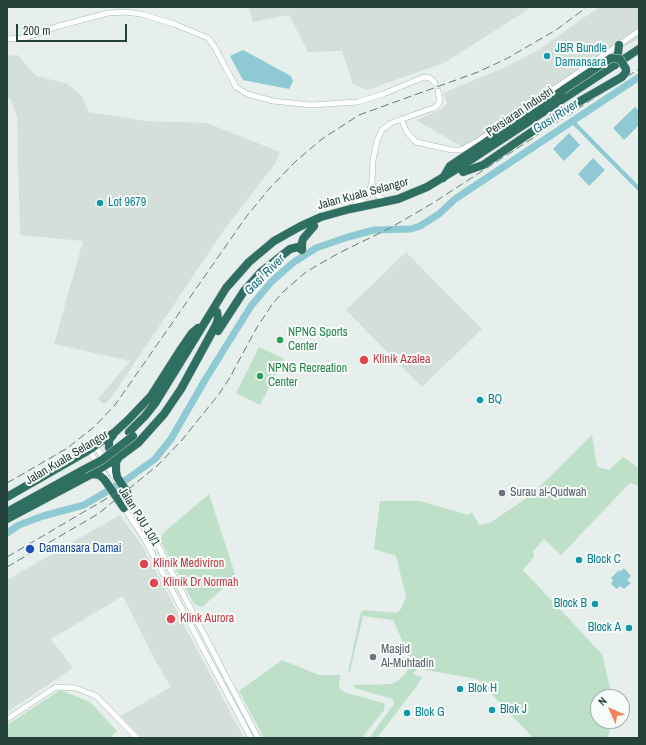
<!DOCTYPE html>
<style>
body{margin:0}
#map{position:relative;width:646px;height:745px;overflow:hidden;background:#e6efeb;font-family:"Archivo Narrow",sans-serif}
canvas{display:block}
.frame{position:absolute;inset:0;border:8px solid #24423a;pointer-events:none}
.north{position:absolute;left:590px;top:689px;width:40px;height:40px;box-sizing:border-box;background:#f7fbf9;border:1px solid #a3b1ad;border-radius:50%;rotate:315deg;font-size:11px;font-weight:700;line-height:16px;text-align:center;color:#24423a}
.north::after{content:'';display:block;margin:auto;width:14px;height:18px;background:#f4845f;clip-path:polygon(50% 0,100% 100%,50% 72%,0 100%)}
.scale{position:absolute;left:16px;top:24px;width:111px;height:18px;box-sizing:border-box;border:2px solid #24423a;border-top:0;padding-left:5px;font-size:12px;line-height:14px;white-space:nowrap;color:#24423a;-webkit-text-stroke:3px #f7fbf9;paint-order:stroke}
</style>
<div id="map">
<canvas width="646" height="745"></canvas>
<div class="frame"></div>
<div class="north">N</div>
<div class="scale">200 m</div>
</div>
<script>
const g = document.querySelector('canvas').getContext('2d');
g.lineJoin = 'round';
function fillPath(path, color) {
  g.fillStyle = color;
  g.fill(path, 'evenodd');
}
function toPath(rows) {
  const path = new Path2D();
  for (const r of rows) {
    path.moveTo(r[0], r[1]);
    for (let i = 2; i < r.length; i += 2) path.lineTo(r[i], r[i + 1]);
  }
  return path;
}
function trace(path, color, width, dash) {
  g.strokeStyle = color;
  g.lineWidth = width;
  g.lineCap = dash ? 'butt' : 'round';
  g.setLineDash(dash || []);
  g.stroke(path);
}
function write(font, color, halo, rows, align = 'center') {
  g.font = font + ' "Archivo Narrow",sans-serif';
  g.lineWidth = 4;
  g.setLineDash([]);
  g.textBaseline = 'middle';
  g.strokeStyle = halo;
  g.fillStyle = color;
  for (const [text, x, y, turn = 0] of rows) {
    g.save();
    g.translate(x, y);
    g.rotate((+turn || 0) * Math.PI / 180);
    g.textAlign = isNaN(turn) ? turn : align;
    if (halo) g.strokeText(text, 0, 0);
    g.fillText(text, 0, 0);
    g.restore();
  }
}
fillPath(toPath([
 [249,7,532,7,444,63,367,90,353,84,342,51,308,52,289,15,253,22],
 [599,7,639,7,639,39,612,53,468,150,416,120,442,109,447,103,443,93,506,67,540,49],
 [18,55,30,70,37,76,68,84,81,95,89,112,146,121,207,123,280,152,275,164,226,227,111,398,104,404,98,399,130,361,54,344,83,241,20,235,17,117,11,100,7,96,7,56],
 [406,252,482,329,422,387,346,310],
 [120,515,143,547,244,738,142,738,121,716,171,687,156,662,123,596,51,639,73,668,7,712,7,580]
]), '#d4dfda');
fillPath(toPath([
 [259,347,284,359,260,405,236,393],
 [592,435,597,467,609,470,623,457,639,468,639,486,630,483,561,555,544,539,533,551,534,557,523,570,602,654,610,688,610,697,598,697,598,721,611,721,608,738,533,738,477,679,426,670,418,667,413,674,422,677,417,686,377,738,369,738,394,704,394,701,390,698,354,688,354,685,391,684,398,681,406,673,410,663,408,654,393,620,363,616,350,671,348,672,361,612,364,610,396,613,401,609,406,597,396,556,374,549,380,501,420,501,468,515,472,512,479,525,490,523,531,495],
 [209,494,236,577,202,607,194,604,160,540,163,533],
 [282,660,319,675,340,675,339,684,340,689,344,692,380,702,385,704,384,710,362,738,264,738,239,691],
 [60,690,90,702,117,731,110,738,7,738,7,725]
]), '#bfe0c8');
fillPath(toPath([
 [243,50,291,76,293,81,289,89,243,80,230,56],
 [635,107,639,111,639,125,624,140,613,128],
 [569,133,580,145,564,161,553,149],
 [593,158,605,170,589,186,578,174],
 [624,568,631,576,627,580,631,583,624,589,620,586,617,589,611,584,613,580,611,578,619,570,620,572]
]), '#8ec9d4');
trace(toPath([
 [572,121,639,189]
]), '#8ec9d4', 4);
trace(toPath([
 [7,533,19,525,43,516,84,505,126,480,155,459,171,439,205,380,251,306,272,281,294,262,316,248,348,237,374,230,411,229,420,226,439,214,455,199,639,77]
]), '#8ec9d4', 7);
const minor = toPath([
 [7,39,25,38,59,26,108,13,125,12,141,14,174,24,208,38,214,46,236,87,247,94,273,101,311,105,358,102,383,94,424,77,430,78,435,83],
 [402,120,406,131,416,142,452,150,461,150,476,142,639,31],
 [372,183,376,194,387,202],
 [353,207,368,195,372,182,373,160,377,141,382,130,391,123,436,107,440,101,438,91],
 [96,446,116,480],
 [89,450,107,478],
 [128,500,142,518,156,542,258,738],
 [123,506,145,540,251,738],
 [7,719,56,687,76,688,96,696,137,738]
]);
const highway = toPath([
 [615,65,618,53,619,45],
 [463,172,483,165,530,133],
 [443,178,450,166,563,90],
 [218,331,244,291,261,272,290,249,298,247,302,250,302,243,303,239,314,226],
 [129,432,145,416,156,402,226,288,249,262,274,241,301,226,321,217,350,209,398,199,427,187,460,167,639,49],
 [113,435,109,440,109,448,114,452,119,453],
 [119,457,116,462,116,471,117,477,127,492,129,501],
 [89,475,94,474,99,475,104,479,124,508],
 [7,497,89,450,115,432,127,421,151,396,181,349,192,333,198,328],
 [7,512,83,470],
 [7,519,88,476,119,457,138,443,164,414,181,389,216,325,218,319,217,312]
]);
trace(minor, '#a8b8b2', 6);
trace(highway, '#c2cac8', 9);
trace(minor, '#fff', 5);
trace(highway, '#2f6f62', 8);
trace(toPath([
 [7,483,66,449,94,427,115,405,246,217,269,189,296,161,322,139,359,115,478,72,506,59,556,30,587,7],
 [7,557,116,493],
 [7,567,98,514,158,465,182,440,219,394,229,379,256,329,273,303,284,291,306,272,337,254,390,228,433,203,639,69]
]), '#5f7d75', 1, [8, 4]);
const highwayBridge = toPath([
 [530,133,568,108,622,77,626,72,626,69,620,59,611,58,563,90],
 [83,470,102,460,133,436]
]);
trace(highwayBridge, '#c2cac8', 9, []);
trace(highwayBridge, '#2f6f62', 8);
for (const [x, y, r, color] of [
 [547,56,4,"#0f9aa8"],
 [100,203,4,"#0f9aa8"],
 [280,340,4,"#2e9e5b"],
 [364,360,5,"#e0444e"],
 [260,376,4,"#2e9e5b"],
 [480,400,4,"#0f9aa8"],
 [502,493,4,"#6b7280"],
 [30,549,5,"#1a4fb4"],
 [579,560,4,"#0f9aa8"],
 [144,564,5,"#e0444e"],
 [154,583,5,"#e0444e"],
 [595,604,4,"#0f9aa8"],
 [171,619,5,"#e0444e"],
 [629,628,4,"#0f9aa8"],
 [373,657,4,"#6b7280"],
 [460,689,4,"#0f9aa8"],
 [492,710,4,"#0f9aa8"],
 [407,713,4,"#0f9aa8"]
]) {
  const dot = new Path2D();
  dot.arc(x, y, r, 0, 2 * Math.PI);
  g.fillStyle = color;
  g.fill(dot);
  trace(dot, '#f7fbf9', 1.5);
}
write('12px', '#0d838f', '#f7fbf9', [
 ["JBR Bundle",555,49],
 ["Damansara",555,63],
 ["Lot 9679",108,203],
 ["BQ",488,400],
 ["Block C",587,560],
 ["Block B",587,604,"right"],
 ["Block A",621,628,"right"],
 ["Blok H",468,689],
 ["Blok J",500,710],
 ["Blok G",415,713]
], 'left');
write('12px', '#24423a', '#f7fbf9', [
 ["Persiaran Industri",520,112,-34],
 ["Jalan Kuala Selangor",363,194,-15],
 ["Jalan Kuala Selangor",67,458,-31],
 ["Jalan PJU 10/1",139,517,58]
]);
write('12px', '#27864d', '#f7fbf9', [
 ["NPNG Sports",288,333],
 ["Center",288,347],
 ["NPNG Recreation",268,369],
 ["Center",268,383]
], 'left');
write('12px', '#be3a42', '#f7fbf9', [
 ["Klinik Azalea",373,360],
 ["Klinik Mediviron",153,564],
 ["Klinik Dr Normah",163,583],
 ["Klink Aurora",180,619]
], 'left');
write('12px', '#5b616d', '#f7fbf9', [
 ["Surau al-Qudwah",510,493],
 ["Masjid",381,650],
 ["Al-Muhtadin",381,664]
], 'left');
write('12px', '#164399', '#f7fbf9', [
 ["Damansara Damai",39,549]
], 'left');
write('italic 13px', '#1c6f80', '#f7fbf9', [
 ["Gasi River",556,117,-33],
 ["Gasi River",265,275,-45]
]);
</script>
